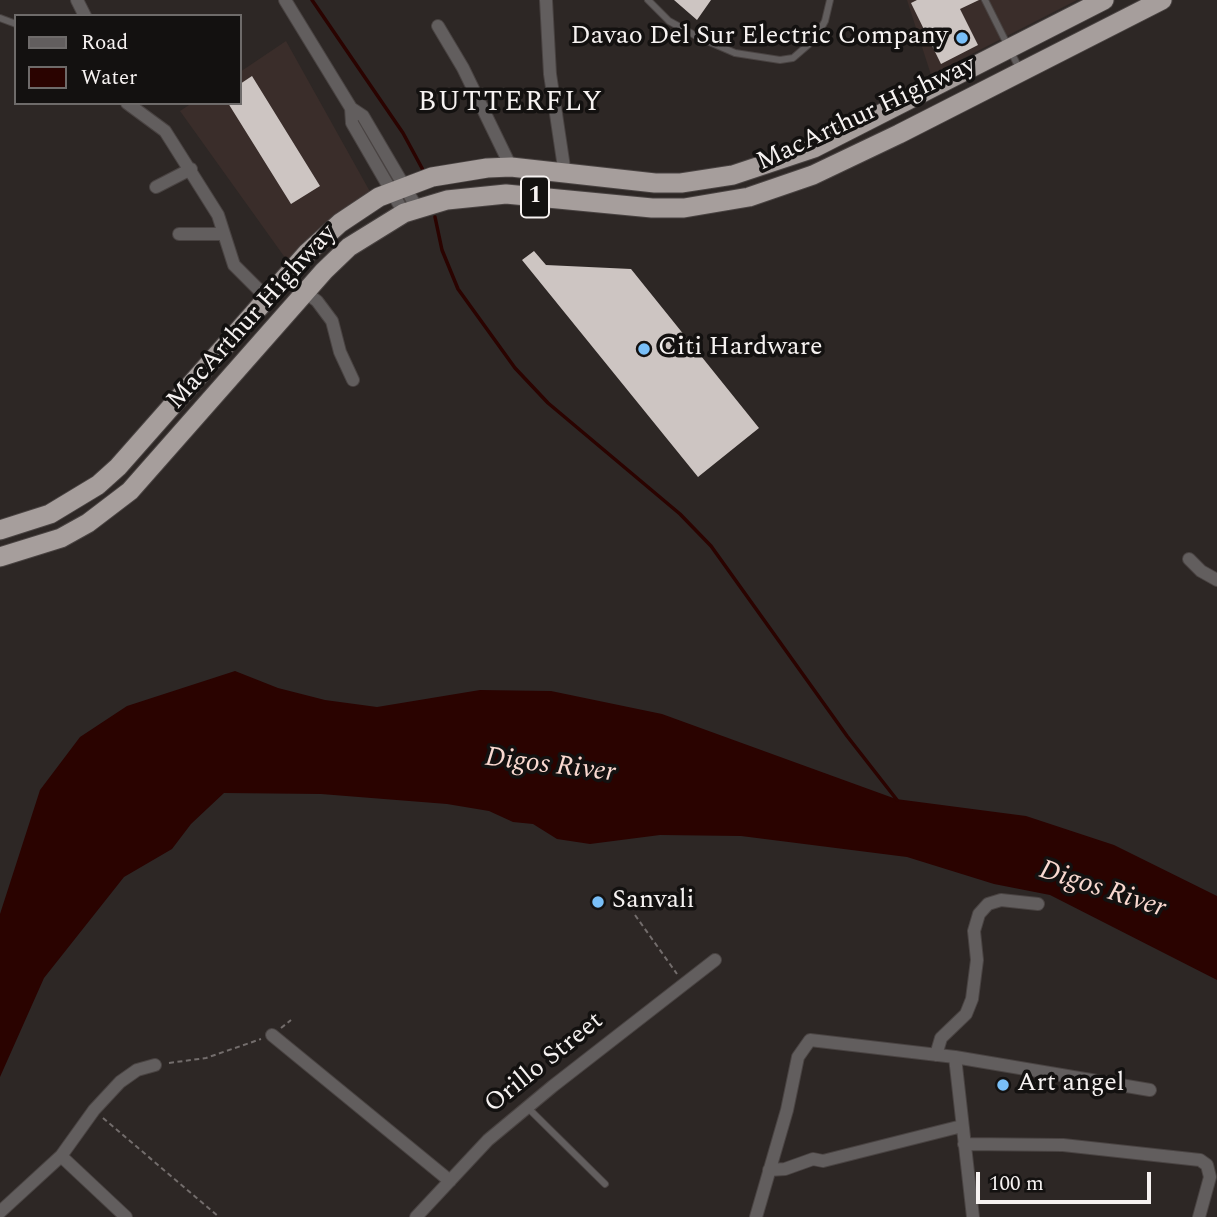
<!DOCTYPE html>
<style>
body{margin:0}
#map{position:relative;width:1217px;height:1217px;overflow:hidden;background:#2d2725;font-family:Spectral,serif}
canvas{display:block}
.legend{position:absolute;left:14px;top:14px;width:228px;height:91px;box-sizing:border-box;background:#131110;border:2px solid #6e6b6a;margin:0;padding:9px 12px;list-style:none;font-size:21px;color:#f6f2f1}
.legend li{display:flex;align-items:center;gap:14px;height:35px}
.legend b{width:35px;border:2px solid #6e6b6a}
.scale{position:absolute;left:976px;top:1172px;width:175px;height:32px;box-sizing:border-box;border:4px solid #f6f2f1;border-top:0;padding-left:9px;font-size:21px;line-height:24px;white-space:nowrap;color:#f6f2f1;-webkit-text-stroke:5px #131110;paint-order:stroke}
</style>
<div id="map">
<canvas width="1217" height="1217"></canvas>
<ul class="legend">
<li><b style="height:9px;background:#625e5e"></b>Road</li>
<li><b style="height:19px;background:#2a0300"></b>Water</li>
</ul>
<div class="scale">100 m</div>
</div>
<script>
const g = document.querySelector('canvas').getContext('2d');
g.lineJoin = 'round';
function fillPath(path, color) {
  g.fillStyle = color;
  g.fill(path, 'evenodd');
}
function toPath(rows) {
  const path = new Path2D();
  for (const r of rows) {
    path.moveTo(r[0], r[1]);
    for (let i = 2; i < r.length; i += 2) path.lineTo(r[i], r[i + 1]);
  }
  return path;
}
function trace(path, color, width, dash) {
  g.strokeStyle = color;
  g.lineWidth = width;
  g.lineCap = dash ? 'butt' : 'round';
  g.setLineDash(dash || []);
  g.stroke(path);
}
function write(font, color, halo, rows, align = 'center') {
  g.font = font + ' Spectral,serif';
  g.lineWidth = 7;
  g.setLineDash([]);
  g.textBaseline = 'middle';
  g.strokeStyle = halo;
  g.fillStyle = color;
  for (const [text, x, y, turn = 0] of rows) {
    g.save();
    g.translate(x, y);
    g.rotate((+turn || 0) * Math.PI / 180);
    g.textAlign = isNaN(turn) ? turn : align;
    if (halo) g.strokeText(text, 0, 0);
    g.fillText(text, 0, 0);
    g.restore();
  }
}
fillPath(toPath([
 [907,0,1077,0,931,75],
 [286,41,373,197,291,266,180,111,192,103,240,103,240,72]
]), '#3a2d2a');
fillPath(toPath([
 [235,671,278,688,325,700,377,707,480,690,551,691,662,714,896,799,1026,816,1114,845,1217,896,1217,980,1050,895,994,884,907,857,741,836,660,835,590,844,557,839,533,824,513,822,489,811,447,804,321,794,224,793,191,824,172,849,124,877,44,978,0,1077,0,914,40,790,80,737,127,706]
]), '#2a0300');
trace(toPath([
 [312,0,403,133,423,170],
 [435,217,442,250,458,289,515,368,548,403,680,514,711,546,847,736,897,800]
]), '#2a0300', 3.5);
fillPath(toPath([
 [674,0,711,0,697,20],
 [917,0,979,0,960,9,978,45,941,64,911,3],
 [252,76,320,186,291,204,228,103,240,103,240,84],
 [534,251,546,265,631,269,759,428,698,477,522,260]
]), '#cdc5c2');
const service = toPath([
 [648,0,669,21,698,37,735,53,780,60,793,58,815,39,825,21,830,0],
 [985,0,1020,70],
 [0,18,16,24],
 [527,1107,605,1184]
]);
const minor = toPath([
 [77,0,85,16],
 [285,0,351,108,352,123,404,213],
 [546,0,550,74,565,174],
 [438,26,463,68,511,167],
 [127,103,165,131,172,142,218,215,234,265,267,298],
 [351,108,363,116,417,208],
 [156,187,191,169],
 [179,234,224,234],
 [305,292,317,301,332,321,340,352,353,380],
 [1189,559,1201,571,1217,580],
 [272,1035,450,1181],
 [936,1055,941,1038,966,1014,972,999,977,960,974,931,979,914,988,904,1001,900,1038,904],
 [955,1057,973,1217],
 [964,1144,1063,1145,1200,1160,1207,1165,1210,1177,1199,1217],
 [61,1156,126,1217],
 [769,1170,785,1169,813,1159,823,1161,962,1126],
 [0,1212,61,1156,94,1110,120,1082,137,1070,155,1065],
 [416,1217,488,1140,553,1086,715,960],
 [756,1217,787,1110,798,1057,810,1040,955,1057,1150,1090]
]);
const trunk = toPath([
 [0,530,50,514,98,485,118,467,307,253,340,223,379,197,432,177,487,168,511,167,655,183,681,183,733,175,814,148,1104,0],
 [0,557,61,538,88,523,130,491,324,271,349,247,404,213,447,200,506,194,652,208,684,208,749,197,813,175,899,134,1162,0]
]);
trace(service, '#494342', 8);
trace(minor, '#494342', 14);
trace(trunk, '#494342', 21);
trace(toPath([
 [635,915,677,974],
 [281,1028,291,1020],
 [169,1063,206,1058,261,1039],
 [103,1118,219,1217]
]), '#736d6c', 2, [5, 3.5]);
trace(service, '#625e5e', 6);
trace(minor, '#625e5e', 12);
trace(trunk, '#a69e9c', 19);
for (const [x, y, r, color] of [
 [962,38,7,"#79bff8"],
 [644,349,7,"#79bff8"],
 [598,902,7,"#79bff8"],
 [1003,1085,7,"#79bff8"]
]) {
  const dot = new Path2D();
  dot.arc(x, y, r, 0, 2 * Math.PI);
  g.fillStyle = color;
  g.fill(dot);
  trace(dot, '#131110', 2.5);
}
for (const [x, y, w] of [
 [535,197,28]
]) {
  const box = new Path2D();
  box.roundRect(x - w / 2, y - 20.5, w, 41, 5);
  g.fillStyle = '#131110';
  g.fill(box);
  trace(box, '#f6f2f1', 2);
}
write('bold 24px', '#f6f2f1', null, [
 ["1",535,197]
]);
write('26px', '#f6f2f1', '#131110', [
 ["Davao Del Sur Electric Company",948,38,"right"],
 ["Citi Hardware",658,349],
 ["Sanvali",612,902],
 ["Art angel",1017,1085]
], 'left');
write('26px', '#f6f2f1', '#131110', [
 ["MacArthur Highway",867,115,-25],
 ["MacArthur Highway",253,318,-48],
 ["Orillo Street",545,1064,-39]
]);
g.letterSpacing = '2px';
write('28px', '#f6f2f1', '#131110', [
 ["BUTTERFLY",511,105]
]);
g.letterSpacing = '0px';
write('italic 28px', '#fad9d0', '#131110', [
 ["Digos River",550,767,7],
 ["Digos River",1102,891,18]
]);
</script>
